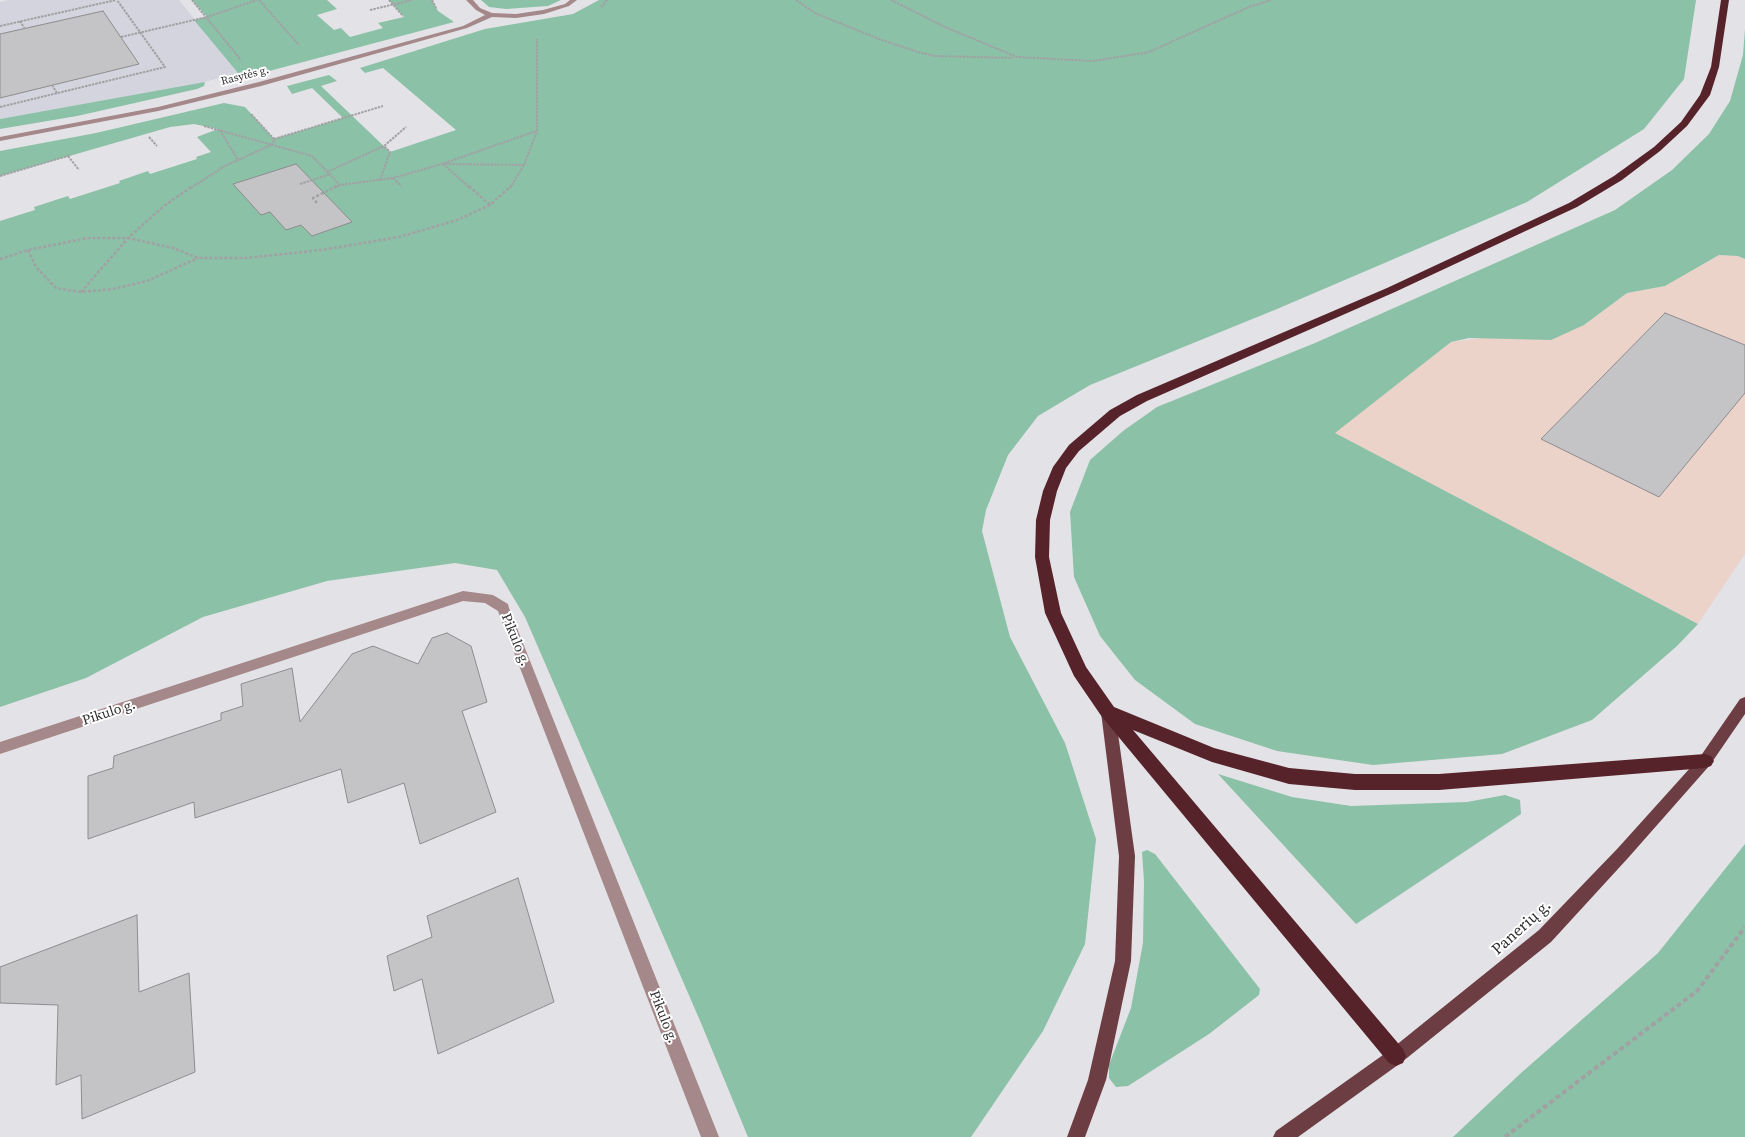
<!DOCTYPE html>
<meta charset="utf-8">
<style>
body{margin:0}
canvas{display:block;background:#e3e2e6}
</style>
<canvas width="1745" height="1137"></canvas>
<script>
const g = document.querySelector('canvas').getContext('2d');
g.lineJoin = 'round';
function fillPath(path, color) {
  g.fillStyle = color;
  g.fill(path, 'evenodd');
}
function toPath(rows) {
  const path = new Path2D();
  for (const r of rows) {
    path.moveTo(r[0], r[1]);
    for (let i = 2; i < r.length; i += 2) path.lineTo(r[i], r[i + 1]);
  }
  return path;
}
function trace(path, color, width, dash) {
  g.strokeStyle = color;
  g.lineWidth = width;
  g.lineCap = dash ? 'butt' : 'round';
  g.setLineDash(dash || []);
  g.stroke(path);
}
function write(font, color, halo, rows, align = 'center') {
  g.font = font + ' "Source Serif 4",serif';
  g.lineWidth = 4;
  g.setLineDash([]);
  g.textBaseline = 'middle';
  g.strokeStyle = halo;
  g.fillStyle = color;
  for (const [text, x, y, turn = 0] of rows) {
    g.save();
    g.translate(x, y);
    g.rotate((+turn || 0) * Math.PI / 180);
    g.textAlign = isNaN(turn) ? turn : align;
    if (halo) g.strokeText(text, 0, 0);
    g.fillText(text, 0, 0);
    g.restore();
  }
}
fillPath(toPath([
 [1719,255,1738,256,1745,259,1745,554,1698,624,1334,433,1451,342,1584,325,1627,293,1665,286]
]), '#ebd3ca');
fillPath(toPath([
 [8,0,179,0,238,73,193,85,0,119,0,2]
]), '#d4d4df');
fillPath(toPath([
 [192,0,327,0,337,9,317,15,334,30,341,28,350,37,383,28,378,23,404,17,389,0,432,0,438,11,454,22,239,79,229,76,238,73,194,20,207,17],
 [481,0,561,0,548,6,506,9,489,7],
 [599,0,1696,0,1684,79,1644,129,1527,202,1277,309,1090,385,1038,416,1008,455,986,510,982,531,1010,637,1065,743,1096,839,1085,944,1043,1031,971,1137,748,1137,701,1023,525,617,497,570,455,563,327,581,203,617,86,678,0,707,0,221,35,210,34,207,68,196,70,199,120,183,119,181,148,171,150,174,197,159,196,157,211,152,197,137,218,129,194,124,170,127,0,176,0,151,96,133,224,103,245,107,274,139,343,118,312,88,292,94,287,86,329,75,337,81,321,86,390,152,456,130,383,68,365,73,360,68,485,29,573,14],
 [1745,29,1745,259,1738,256,1719,255,1665,286,1627,293,1584,325,1551,340,1469,338,1451,342,1335,433,1698,624,1677,646,1592,720,1502,754,1373,765,1277,751,1195,724,1135,680,1100,636,1074,577,1070,512,1090,460,1123,431,1157,407,1315,343,1615,210,1672,170,1709,134,1730,101,1743,55],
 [205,82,204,86,197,89,77,116,0,129,0,119],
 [1218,774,1292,797,1351,806,1467,802,1505,795,1520,800,1521,814,1356,924],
 [1745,844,1745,1137,1453,1137,1521,1073,1658,953],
 [1147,850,1155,854,1260,989,1259,995,1209,1034,1128,1086,1116,1087,1109,1078,1109,1065,1131,1008,1143,943,1144,881,1142,852]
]), '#8bc1a7');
const building = toPath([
 [103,11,139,64,0,98,0,34,103,11],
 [296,164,352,222,312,236,301,225,286,230,270,212,261,215,233,184,296,164],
 [1665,313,1745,345,1745,393,1659,497,1541,439,1665,313],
 [447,633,471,646,487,702,462,711,496,812,420,844,404,783,348,803,341,769,195,818,194,802,88,839,88,776,113,768,114,756,221,720,221,713,243,706,241,684,292,668,300,722,352,654,373,646,418,664,432,638,447,633],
 [518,878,554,1002,438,1054,422,979,394,991,387,956,432,937,427,916,518,878],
 [137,915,139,992,189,973,195,1072,82,1119,81,1075,56,1085,58,1005,0,1003,0,967,137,915]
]);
fillPath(building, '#c4c3c6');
trace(building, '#8d8c8f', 1);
trace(toPath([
 [192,0,241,60],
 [259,0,299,45],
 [389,0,403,16],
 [432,0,436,8],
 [796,0,815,13,879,39,918,52,935,56,1013,58],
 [891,0,945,27,1017,57,1094,61,1149,52,1249,7,1271,0],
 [601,7,607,0],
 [370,10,412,0],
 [20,21,25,29],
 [0,26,116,0],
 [121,37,207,17,257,0],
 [52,85,57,93],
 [0,107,165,67,117,0],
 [204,126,312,156,340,185,393,178,442,164,536,131],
 [220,130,238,160],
 [149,137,157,146],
 [274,139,383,106],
 [68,156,79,170],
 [443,164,470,188],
 [445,164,524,165],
 [327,172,384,146,406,127],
 [0,176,71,155],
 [393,178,401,186],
 [380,180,390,152,384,146],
 [300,184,331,174],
 [191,188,223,167,273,144,274,139,251,114],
 [334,188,340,185],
 [510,188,524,165,537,131,537,39]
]), '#a1a1a4', 2, [2.5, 1]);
trace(toPath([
 [469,186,490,205],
 [317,203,313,198,337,186],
 [28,250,36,267,56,288,81,292,113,289,147,281,198,258],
 [0,259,28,250,88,238,128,238,173,248,198,258,246,258,322,250,399,237,457,220,490,205,511,186],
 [81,292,128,238,165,205,193,186]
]), '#a1a1a4', 2.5, [3, 2]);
trace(toPath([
 [1505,1137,1697,991,1745,927]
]), '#a1a1a4', 4, [5, 3]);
fillPath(toPath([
 [466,0,473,0,480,8,492,13,516,14,543,10,565,4,570,0,577,0,569,6,544,14,516,18,492,17,467,28,261,86,158,111,0,141,0,137,158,107,259,82,463,26,485,15,476,10,466,0],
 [463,591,493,595,508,604,509,608,719,1137,701,1137,498,611,485,603,463,601,0,754,0,742,463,591]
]), '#a4888a');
fillPath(toPath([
 [1745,697,1745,714,1710,765,1628,858,1551,942,1402,1062,1298,1137,1273,1137,1276,1131,1390,1050,1539,930,1618,848,1700,757,1740,699,1745,697],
 [1108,706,1113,708,1115,712,1135,856,1131,961,1106,1080,1085,1137,1067,1137,1088,1080,1115,961,1119,856,1101,712,1103,708,1108,706]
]), '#6c3e43');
fillPath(toPath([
 [1721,0,1729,0,1719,67,1710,95,1687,126,1660,151,1622,180,1577,207,1395,292,1147,401,1120,416,1079,451,1066,468,1057,491,1050,520,1049,557,1061,613,1086,667,1114,707,1214,748,1289,768,1355,774,1439,774,1705,754,1711,756,1714,761,1711,766,1705,768,1439,790,1355,790,1289,784,1212,762,1133,730,1403,1049,1406,1056,1403,1063,1396,1066,1389,1063,1102,717,1074,676,1045,613,1035,557,1036,520,1043,491,1053,467,1069,445,1110,410,1137,395,1387,288,1569,203,1614,176,1654,147,1681,122,1700,95,1711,67,1721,0]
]), '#57232b');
write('11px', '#303031', '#fff', [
 ["Rasytės g.",245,76,-14]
]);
write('14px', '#303031', '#fff', [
 ["Pikulo g.",515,640,68],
 ["Pikulo g.",109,713,-18],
 ["Pikulo g.",663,1017,69]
]);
write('16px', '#303031', '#fff', [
 ["Panerių g.",1522,928,-42]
]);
</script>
